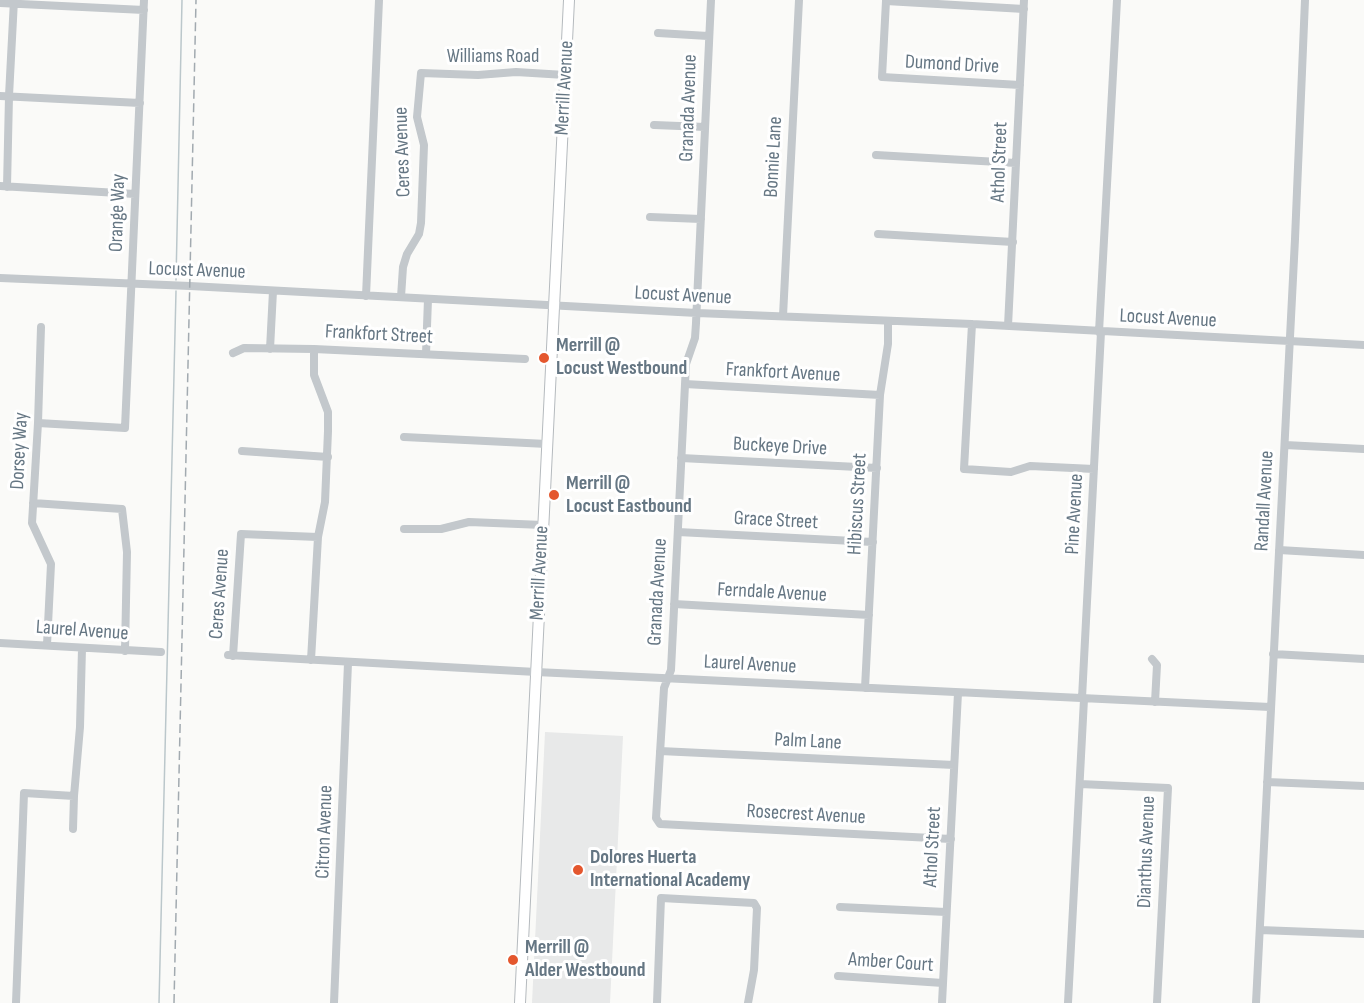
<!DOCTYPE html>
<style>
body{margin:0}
canvas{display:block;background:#fafaf8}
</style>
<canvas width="1364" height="1003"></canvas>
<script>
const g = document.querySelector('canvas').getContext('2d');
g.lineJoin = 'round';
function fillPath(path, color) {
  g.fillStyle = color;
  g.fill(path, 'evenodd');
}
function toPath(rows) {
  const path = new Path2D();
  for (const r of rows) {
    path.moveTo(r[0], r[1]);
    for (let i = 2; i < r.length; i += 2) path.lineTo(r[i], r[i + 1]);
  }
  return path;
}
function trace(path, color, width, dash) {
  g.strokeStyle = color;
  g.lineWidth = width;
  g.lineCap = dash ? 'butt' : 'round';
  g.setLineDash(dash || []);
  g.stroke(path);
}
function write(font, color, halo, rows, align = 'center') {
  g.font = font + ' "Sofia Sans Condensed",sans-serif';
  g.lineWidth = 6;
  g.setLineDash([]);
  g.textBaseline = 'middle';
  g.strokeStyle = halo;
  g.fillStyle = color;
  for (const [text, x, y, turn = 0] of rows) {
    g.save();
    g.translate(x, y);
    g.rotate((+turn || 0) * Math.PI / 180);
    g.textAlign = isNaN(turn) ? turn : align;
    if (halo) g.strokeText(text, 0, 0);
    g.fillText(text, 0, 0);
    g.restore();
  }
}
fillPath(toPath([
 [545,732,623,736,610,1003,532,1003]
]), '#e8e9e9');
trace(toPath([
 [176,280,182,0],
 [159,1003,176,291]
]), '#bbc7cb', 1.5);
const major = toPath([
 [520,1003,569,0]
]);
trace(major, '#b5babe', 12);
trace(toPath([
 [711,0,696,323,695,338,686,364,671,670,664,688,656,818,660,824,951,839],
 [0,3,144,10],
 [658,33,708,36],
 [1020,85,882,77,886,1,1024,9],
 [0,96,140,103],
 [654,125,705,127],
 [876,155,1016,163],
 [0,186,135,194],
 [7,187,9,96,14,0],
 [650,217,701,219],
 [878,234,1013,242],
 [0,278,190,286,697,313,972,324,1364,345],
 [366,296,379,0],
 [401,297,403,267,407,254,419,234,421,223,424,145,417,117,421,73,478,75,516,72,565,75],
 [783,316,799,0],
 [972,324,964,469,1011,472,1030,466,1094,469],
 [1008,326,1024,0],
 [41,327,38,423,32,523,51,564,47,645],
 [1099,332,1117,0],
 [270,349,273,291],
 [233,353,244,348,314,349,525,359],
 [426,354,428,299],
 [685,384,880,395],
 [38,423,125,428,144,0],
 [404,437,547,444],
 [1285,445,1364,449],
 [242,451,328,457],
 [681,458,877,468],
 [33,503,122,509,127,552,125,651],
 [404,529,441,529,469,522,543,525],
 [678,532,873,542],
 [1279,550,1364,555],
 [674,604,869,615],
 [0,643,161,652],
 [1273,654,1364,659],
 [228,655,536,672,1270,707],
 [233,656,241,534,318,537],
 [1152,659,1157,665,1155,702],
 [311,660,318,537,325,502,328,431,328,412,314,375,314,349],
 [865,688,880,395,888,344,888,321],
 [1082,698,1101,332],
 [660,751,954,765],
 [1267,782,1364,786],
 [1080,784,1168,788,1157,1003],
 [73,829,74,796,80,727,82,648],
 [840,907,946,912],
 [1260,930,1364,934],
 [838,976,943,983],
 [16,1003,24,793,74,796],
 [334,1003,348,663],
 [657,1003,661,898,754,903,757,908,754,970,748,1003],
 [942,1003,958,693],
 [1068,1003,1084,699],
 [1256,1003,1295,239,1305,0]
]), '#c3c8cc', 8);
trace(major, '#fff', 10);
trace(toPath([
 [174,1003,196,0]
]), '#a2aab0', 1.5, [9, 4.5]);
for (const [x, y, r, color] of [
 [544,358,6,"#e4572e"],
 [554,495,6,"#e4572e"],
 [578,870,6,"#e4572e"],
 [513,960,6,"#e4572e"]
]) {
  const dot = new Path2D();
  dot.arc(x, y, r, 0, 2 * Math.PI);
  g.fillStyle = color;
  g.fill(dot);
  trace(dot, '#fff', 2);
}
write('20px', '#657683', '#fff', [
 ["Williams Road",493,57],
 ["Dumond Drive",952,65,3],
 ["Merrill Avenue",565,88,-87],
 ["Granada Avenue",689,108,-88],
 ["Ceres Avenue",403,152,-92],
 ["Bonnie Lane",774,157,-87],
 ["Athol Street",1000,162,-88],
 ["Orange Way",118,213,-88],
 ["Locust Avenue",197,271,2],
 ["Locust Avenue",683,296,3],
 ["Locust Avenue",1168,319,3],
 ["Frankfort Street",379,335,3],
 ["Frankfort Avenue",783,373,3],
 ["Buckeye Drive",780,447,3],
 ["Dorsey Way",20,451,-87],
 ["Randall Avenue",1265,501,-87],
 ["Hibiscus Street",858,504,-87],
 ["Pine Avenue",1075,514,-87],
 ["Grace Street",776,521,3],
 ["Merrill Avenue",540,573,-87],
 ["Granada Avenue",658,592,-87],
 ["Ferndale Avenue",772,593,3],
 ["Ceres Avenue",220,594,-86],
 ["Laurel Avenue",82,631,4],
 ["Laurel Avenue",750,665,3],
 ["Palm Lane",808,742,3],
 ["Rosecrest Avenue",806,815,3],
 ["Citron Avenue",325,832,-88],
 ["Athol Street",933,847,-87],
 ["Dianthus Avenue",1147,852,-88],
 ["Amber Court",891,963,4]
]);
write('bold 20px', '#657683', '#fff', [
 ["Merrill @",556,346],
 ["Locust Westbound",556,369],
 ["Merrill @",566,484],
 ["Locust Eastbound",566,507],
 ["Dolores Huerta",590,858],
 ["International Academy",590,881],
 ["Merrill @",525,948],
 ["Alder Westbound",525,971]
], 'left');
</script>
